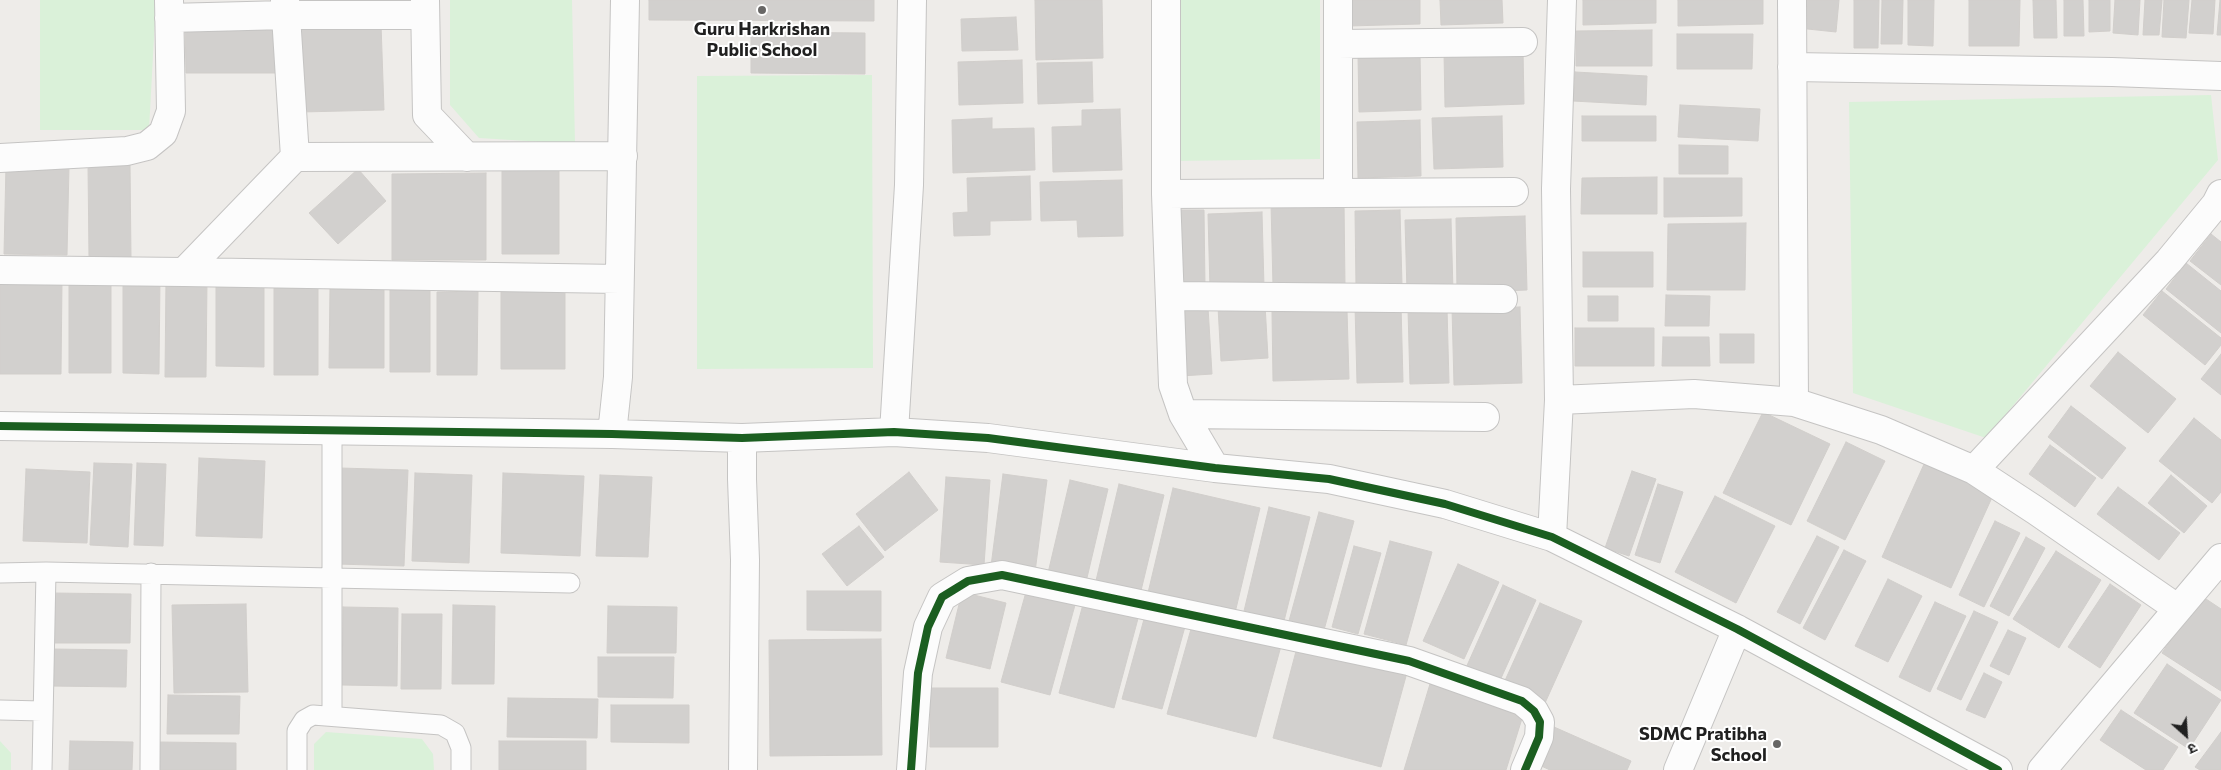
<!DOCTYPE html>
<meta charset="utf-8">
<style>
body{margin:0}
#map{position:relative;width:2221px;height:770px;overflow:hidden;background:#eeece9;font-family:Commissioner,"Noto Sans Devanagari",sans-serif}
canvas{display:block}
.north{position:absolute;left:2161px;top:710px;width:50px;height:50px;-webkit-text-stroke:4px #fff;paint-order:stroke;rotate:154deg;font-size:14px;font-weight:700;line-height:20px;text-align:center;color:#202020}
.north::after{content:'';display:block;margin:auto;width:18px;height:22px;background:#202020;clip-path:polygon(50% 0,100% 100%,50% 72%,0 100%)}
</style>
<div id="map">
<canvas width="2221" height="770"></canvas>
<div class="north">उ</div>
</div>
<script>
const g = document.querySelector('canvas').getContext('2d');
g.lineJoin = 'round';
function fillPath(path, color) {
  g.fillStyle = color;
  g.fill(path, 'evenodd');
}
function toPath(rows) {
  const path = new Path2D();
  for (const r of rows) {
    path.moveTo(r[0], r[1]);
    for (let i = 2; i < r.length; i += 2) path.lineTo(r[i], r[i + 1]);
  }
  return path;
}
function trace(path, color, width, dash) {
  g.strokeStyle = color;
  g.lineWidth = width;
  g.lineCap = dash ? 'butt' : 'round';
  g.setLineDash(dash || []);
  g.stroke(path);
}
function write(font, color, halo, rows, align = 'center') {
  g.font = font + ' Commissioner,sans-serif';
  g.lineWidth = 4;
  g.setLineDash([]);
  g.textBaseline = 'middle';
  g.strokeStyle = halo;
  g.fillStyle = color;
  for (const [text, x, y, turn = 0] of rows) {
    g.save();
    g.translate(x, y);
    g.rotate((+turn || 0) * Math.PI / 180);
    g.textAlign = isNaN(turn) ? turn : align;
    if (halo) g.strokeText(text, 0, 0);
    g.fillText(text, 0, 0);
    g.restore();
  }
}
fillPath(toPath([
 [40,0,156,0,149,130,40,130],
 [450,0,572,0,575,144,479,138,450,105],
 [1173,0,1320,0,1320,159,1174,161],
 [872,75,873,368,697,369,697,76],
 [2211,95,2218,160,1986,438,1853,393,1849,102],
 [326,732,422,739,433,754,434,770,314,770,314,744],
 [0,741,11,753,11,770,0,770]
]), '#daf1d9');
const building = toPath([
 [649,0,874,0,874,21,649,20,649,0],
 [1035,0,1102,0,1103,58,1036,60,1035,0],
 [1348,0,1420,0,1420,24,1349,26,1348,0],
 [1440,0,1502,0,1503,23,1441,25,1440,0],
 [1583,0,1656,0,1656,23,1583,25,1583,0],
 [1678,0,1763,0,1763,24,1678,26,1678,0],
 [1800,0,1839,0,1836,32,1798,28,1800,0],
 [1854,0,1879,0,1878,48,1854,48,1854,0],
 [1882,0,1903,0,1902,44,1881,44,1882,0],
 [1908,0,1934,0,1933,46,1908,45,1908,0],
 [1969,0,2020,0,2019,46,1969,46,1969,0],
 [2033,0,2056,0,2057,38,2034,38,2033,0],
 [2064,0,2083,0,2084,36,2064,36,2064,0],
 [2089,0,2110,0,2110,31,2089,32,2089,0],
 [2115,0,2140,0,2138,35,2113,33,2115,0],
 [2145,0,2162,0,2159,35,2143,35,2145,0],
 [2164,0,2189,0,2186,38,2162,37,2164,0],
 [2192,0,2215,0,2213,34,2189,33,2192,0],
 [2220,0,2221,0,2221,35,2217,35,2220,0],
 [1016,17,1018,50,962,51,961,19,1016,17],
 [185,24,276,24,276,73,186,73,185,24],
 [381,24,384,110,301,112,299,27,381,24],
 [1652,30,1652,66,1576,66,1576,31,1652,30],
 [751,32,865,33,865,74,751,73,751,32],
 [1677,34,1753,34,1752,69,1677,69,1677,34],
 [1523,50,1524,104,1445,107,1444,52,1523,50],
 [1420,53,1421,110,1359,112,1358,55,1420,53],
 [1022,60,1023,103,959,105,958,62,1022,60],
 [1092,62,1093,102,1038,104,1037,63,1092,62],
 [1575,72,1647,76,1646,105,1573,101,1575,72],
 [1680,105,1760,109,1758,141,1678,137,1680,105],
 [1120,109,1122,170,1053,172,1052,127,1082,126,1082,110,1120,109],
 [1502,116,1503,167,1434,169,1432,118,1502,116],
 [1582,116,1656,116,1656,141,1582,141,1582,116],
 [992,118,992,129,1034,128,1035,170,953,173,952,120,992,118],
 [1420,120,1421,176,1358,178,1357,122,1420,120],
 [1679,145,1728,146,1728,174,1679,174,1679,145],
 [130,163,131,259,89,259,88,164,130,163],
 [6,165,69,166,67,255,4,254,6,165],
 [502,166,559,166,559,254,502,254,502,166],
 [358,169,386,201,338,244,309,213,358,169],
 [486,173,486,260,392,260,392,174,486,173],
 [1030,176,1031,220,990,221,990,235,954,236,953,213,968,212,967,178,1030,176],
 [1657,177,1657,214,1581,214,1582,178,1657,177],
 [1664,178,1742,178,1742,216,1664,217,1664,178],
 [1122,180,1123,236,1078,237,1077,220,1041,221,1040,182,1122,180],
 [1344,201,1345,286,1273,287,1271,203,1344,201],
 [1176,210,1204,210,1205,287,1177,288,1176,210],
 [1400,210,1402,285,1356,287,1355,211,1400,210],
 [1262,212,1264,287,1210,289,1208,214,1262,212],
 [1525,216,1527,290,1457,293,1456,218,1525,216],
 [1451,219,1453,291,1407,292,1405,220,1451,219],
 [1746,223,1745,290,1667,290,1668,224,1746,223],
 [2211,234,2221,242,2221,285,2190,261,2211,234],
 [1583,252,1653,252,1653,287,1583,287,1583,252],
 [2186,263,2221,291,2221,333,2166,289,2186,263],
 [123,276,160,276,159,374,123,373,123,276],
 [69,278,111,278,111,373,69,373,69,278],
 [166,279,207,279,206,377,165,377,166,279],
 [62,280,61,374,0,374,0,281,62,280],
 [216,280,264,280,264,367,216,366,216,280],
 [274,282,318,282,318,375,274,375,274,282],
 [501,285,565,285,565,369,501,369,501,285],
 [330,286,384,286,384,368,329,368,330,286],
 [390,290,430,290,430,372,390,372,390,290],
 [478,291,477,375,437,375,437,292,478,291],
 [2162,291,2221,338,2221,345,2205,365,2143,315,2162,291],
 [1666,295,1710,296,1709,326,1665,326,1666,295],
 [1588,296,1618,296,1618,321,1588,321,1588,296],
 [1265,304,1268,358,1221,361,1218,307,1265,304],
 [1401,305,1403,382,1357,383,1355,306,1401,305],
 [1208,307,1212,374,1181,376,1176,309,1208,307],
 [1520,307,1522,383,1454,385,1452,308,1520,307],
 [1447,308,1449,383,1410,384,1408,309,1447,308],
 [1347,310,1349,379,1273,381,1272,312,1347,310],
 [1575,328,1654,328,1654,366,1575,366,1575,328],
 [1720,334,1754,334,1754,363,1720,363,1720,334],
 [1663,337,1709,337,1710,366,1662,366,1663,337],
 [2118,352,2176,399,2148,433,2090,386,2118,352],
 [2221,354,2221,395,2201,379,2221,354],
 [2071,406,2126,448,2102,479,2048,437,2071,406],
 [1763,412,1830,444,1791,525,1723,493,1763,412],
 [2194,418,2221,440,2221,492,2212,503,2159,461,2194,418],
 [1846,442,1885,461,1845,540,1807,521,1846,442],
 [2050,445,2096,478,2075,507,2029,474,2050,445],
 [199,458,265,461,262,538,196,536,199,458],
 [1925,462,1994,493,1951,588,1882,557,1925,462],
 [94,463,132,464,128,547,90,545,94,463],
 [137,463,166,464,163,546,134,545,137,463],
 [340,468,408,470,404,566,337,564,340,468],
 [26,469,90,472,87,543,23,541,26,469],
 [1632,471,1656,479,1629,556,1605,548,1632,471],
 [909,472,938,510,885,551,856,514,909,472],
 [415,473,472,475,469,563,412,561,415,473],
 [503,473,584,476,580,556,501,553,503,473],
 [1003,474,1047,480,1035,572,991,566,1003,474],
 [600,475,652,477,648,557,596,556,600,475],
 [2171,475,2207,506,2184,533,2148,503,2171,475],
 [946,477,990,480,984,565,940,562,946,477],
 [1070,480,1108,489,1086,582,1048,573,1070,480],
 [1119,484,1164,495,1139,599,1094,589,1119,484],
 [1658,484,1683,492,1660,563,1635,555,1658,484],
 [2118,487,2180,533,2159,560,2097,514,2118,487],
 [1173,488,1260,508,1234,617,1147,597,1173,488],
 [1715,496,1775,526,1736,603,1675,572,1715,496],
 [1269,507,1310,517,1284,621,1244,611,1269,507],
 [1319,512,1354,521,1324,630,1289,621,1319,512],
 [1995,521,2020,533,1984,607,1959,595,1995,521],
 [859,526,884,557,847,586,822,554,859,526],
 [1817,536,1839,547,1800,624,1777,612,1817,536],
 [2026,537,2045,548,2009,616,1990,606,2026,537],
 [1390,541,1432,552,1406,645,1364,634,1390,541],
 [1354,546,1381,553,1358,634,1332,627,1354,546],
 [1844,550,1866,561,1825,640,1803,628,1844,550],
 [2056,551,2101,580,2059,648,2013,619,2056,551],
 [1458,564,1499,582,1464,659,1423,641,1458,564],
 [1888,579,1922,596,1888,662,1855,646,1888,579],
 [2110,584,2141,605,2100,668,2068,647,2110,584],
 [1503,585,1536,600,1498,685,1465,670,1503,585],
 [807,591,881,591,881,631,807,630,807,591],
 [962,592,1006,603,990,669,946,658,962,592],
 [1026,592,1075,605,1050,695,1001,682,1026,592],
 [51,593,131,594,130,643,51,643,51,593],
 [2200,595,2221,609,2221,691,2162,653,2200,595],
 [1085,597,1140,611,1114,708,1059,693,1085,597],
 [1935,602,1966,616,1930,692,1899,677,1935,602],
 [1540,603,1582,621,1545,703,1503,685,1540,603],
 [246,604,248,692,174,693,172,605,246,604],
 [453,605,495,606,494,684,452,684,453,605],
 [608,606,677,607,676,653,607,653,608,606],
 [343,607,398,608,397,686,342,685,343,607],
 [1974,611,1998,622,1961,700,1937,689,1974,611],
 [1146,612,1186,623,1162,709,1122,699,1146,612],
 [402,614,442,614,441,689,401,689,402,614],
 [1193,622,1281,646,1256,737,1167,714,1193,622],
 [2008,630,2026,638,2009,675,1990,666,2008,630],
 [881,639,882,755,770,756,769,640,881,639],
 [1299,640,1408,669,1381,767,1273,738,1299,640],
 [50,649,127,650,126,687,50,686,50,649],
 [598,657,674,657,673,698,598,697,598,657],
 [2167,664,2221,700,2189,749,2134,713,2167,664],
 [1984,673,2002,682,1985,718,1966,710,1984,673],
 [1430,684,1524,712,1506,770,1404,770,1430,684],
 [930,688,998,688,998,747,930,747,930,688],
 [168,695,240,696,239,734,167,734,168,695],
 [508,698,598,699,597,738,507,737,508,698],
 [611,705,689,705,689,743,611,742,611,705],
 [2121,710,2178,747,2163,770,2146,770,2100,740,2121,710],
 [1554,727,1631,761,1627,770,1550,770,1537,764,1554,727],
 [2221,732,2221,770,2200,770,2195,767,2221,732],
 [70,741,133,742,132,770,69,770,70,741],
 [499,741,586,741,586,770,499,770,499,741],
 [158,742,236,743,236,770,158,770,158,742]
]);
fillPath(building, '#d2d0ce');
trace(building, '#d1cecb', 1);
const lane = toPath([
 [0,573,46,572],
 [0,710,42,711],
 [332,715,332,430],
 [42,770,46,572,570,583],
 [150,770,151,573],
 [297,770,297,731,304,720,313,715,441,725,455,733,461,748,461,770]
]);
const street = toPath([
 [425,0,427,115,467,157],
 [1166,0,1166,194,1514,192],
 [1338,0,1338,193],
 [1792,0,1794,402],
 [169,18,286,15,425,15],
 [1338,44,1523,42],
 [1792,67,2112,72,2221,76],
 [295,157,623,156],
 [0,158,127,151,147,146,163,133,171,111,169,0],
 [1166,194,1173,385,1183,414,1215,468],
 [0,270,184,272,295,157,285,0],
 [184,272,619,279],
 [1170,296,1503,299],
 [1559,400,1694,394,1794,402,1881,430,1974,470,2035,510,2177,608],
 [1183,414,1485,417],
 [0,426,612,434,742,438,894,432,988,438,1215,468,1329,479,1445,504,1552,537,1737,629,1998,770],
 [894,432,909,185,912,0],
 [612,434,618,377,625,0],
 [742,438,742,479,745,560,743,770],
 [1974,470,2169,261,2216,204,2221,194],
 [1552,537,1559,400,1556,189,1562,0],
 [911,770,918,673,928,627,942,597,968,581,1002,575,1409,661,1522,701,1534,711,1540,722,1539,737,1525,770],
 [1678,770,1737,629],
 [2042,770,2221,558]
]);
trace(lane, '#c5c4c3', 21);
trace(street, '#c5c4c3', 30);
trace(lane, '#fcfcfc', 19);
trace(street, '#fcfcfc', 28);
trace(toPath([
 [0,426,612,434,742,438,894,432,988,438,1215,468,1329,479,1445,504,1552,537,1737,629,1998,770],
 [911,770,918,673,928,627,942,597,968,581,1002,575,1409,661,1522,701,1534,711,1540,722,1539,737,1525,770]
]), '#1b5e20', 8);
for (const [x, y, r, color] of [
 [762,10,5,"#686766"],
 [1777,744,5,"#686766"]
]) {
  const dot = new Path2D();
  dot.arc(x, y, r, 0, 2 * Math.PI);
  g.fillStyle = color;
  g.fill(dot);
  trace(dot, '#fff', 2);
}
write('bold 18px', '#202020', '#fff', [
 ["Guru Harkrishan",762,29],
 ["Public School",762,50],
 ["SDMC Pratibha",1767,734,"right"],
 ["School",1767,755,"right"]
]);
</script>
